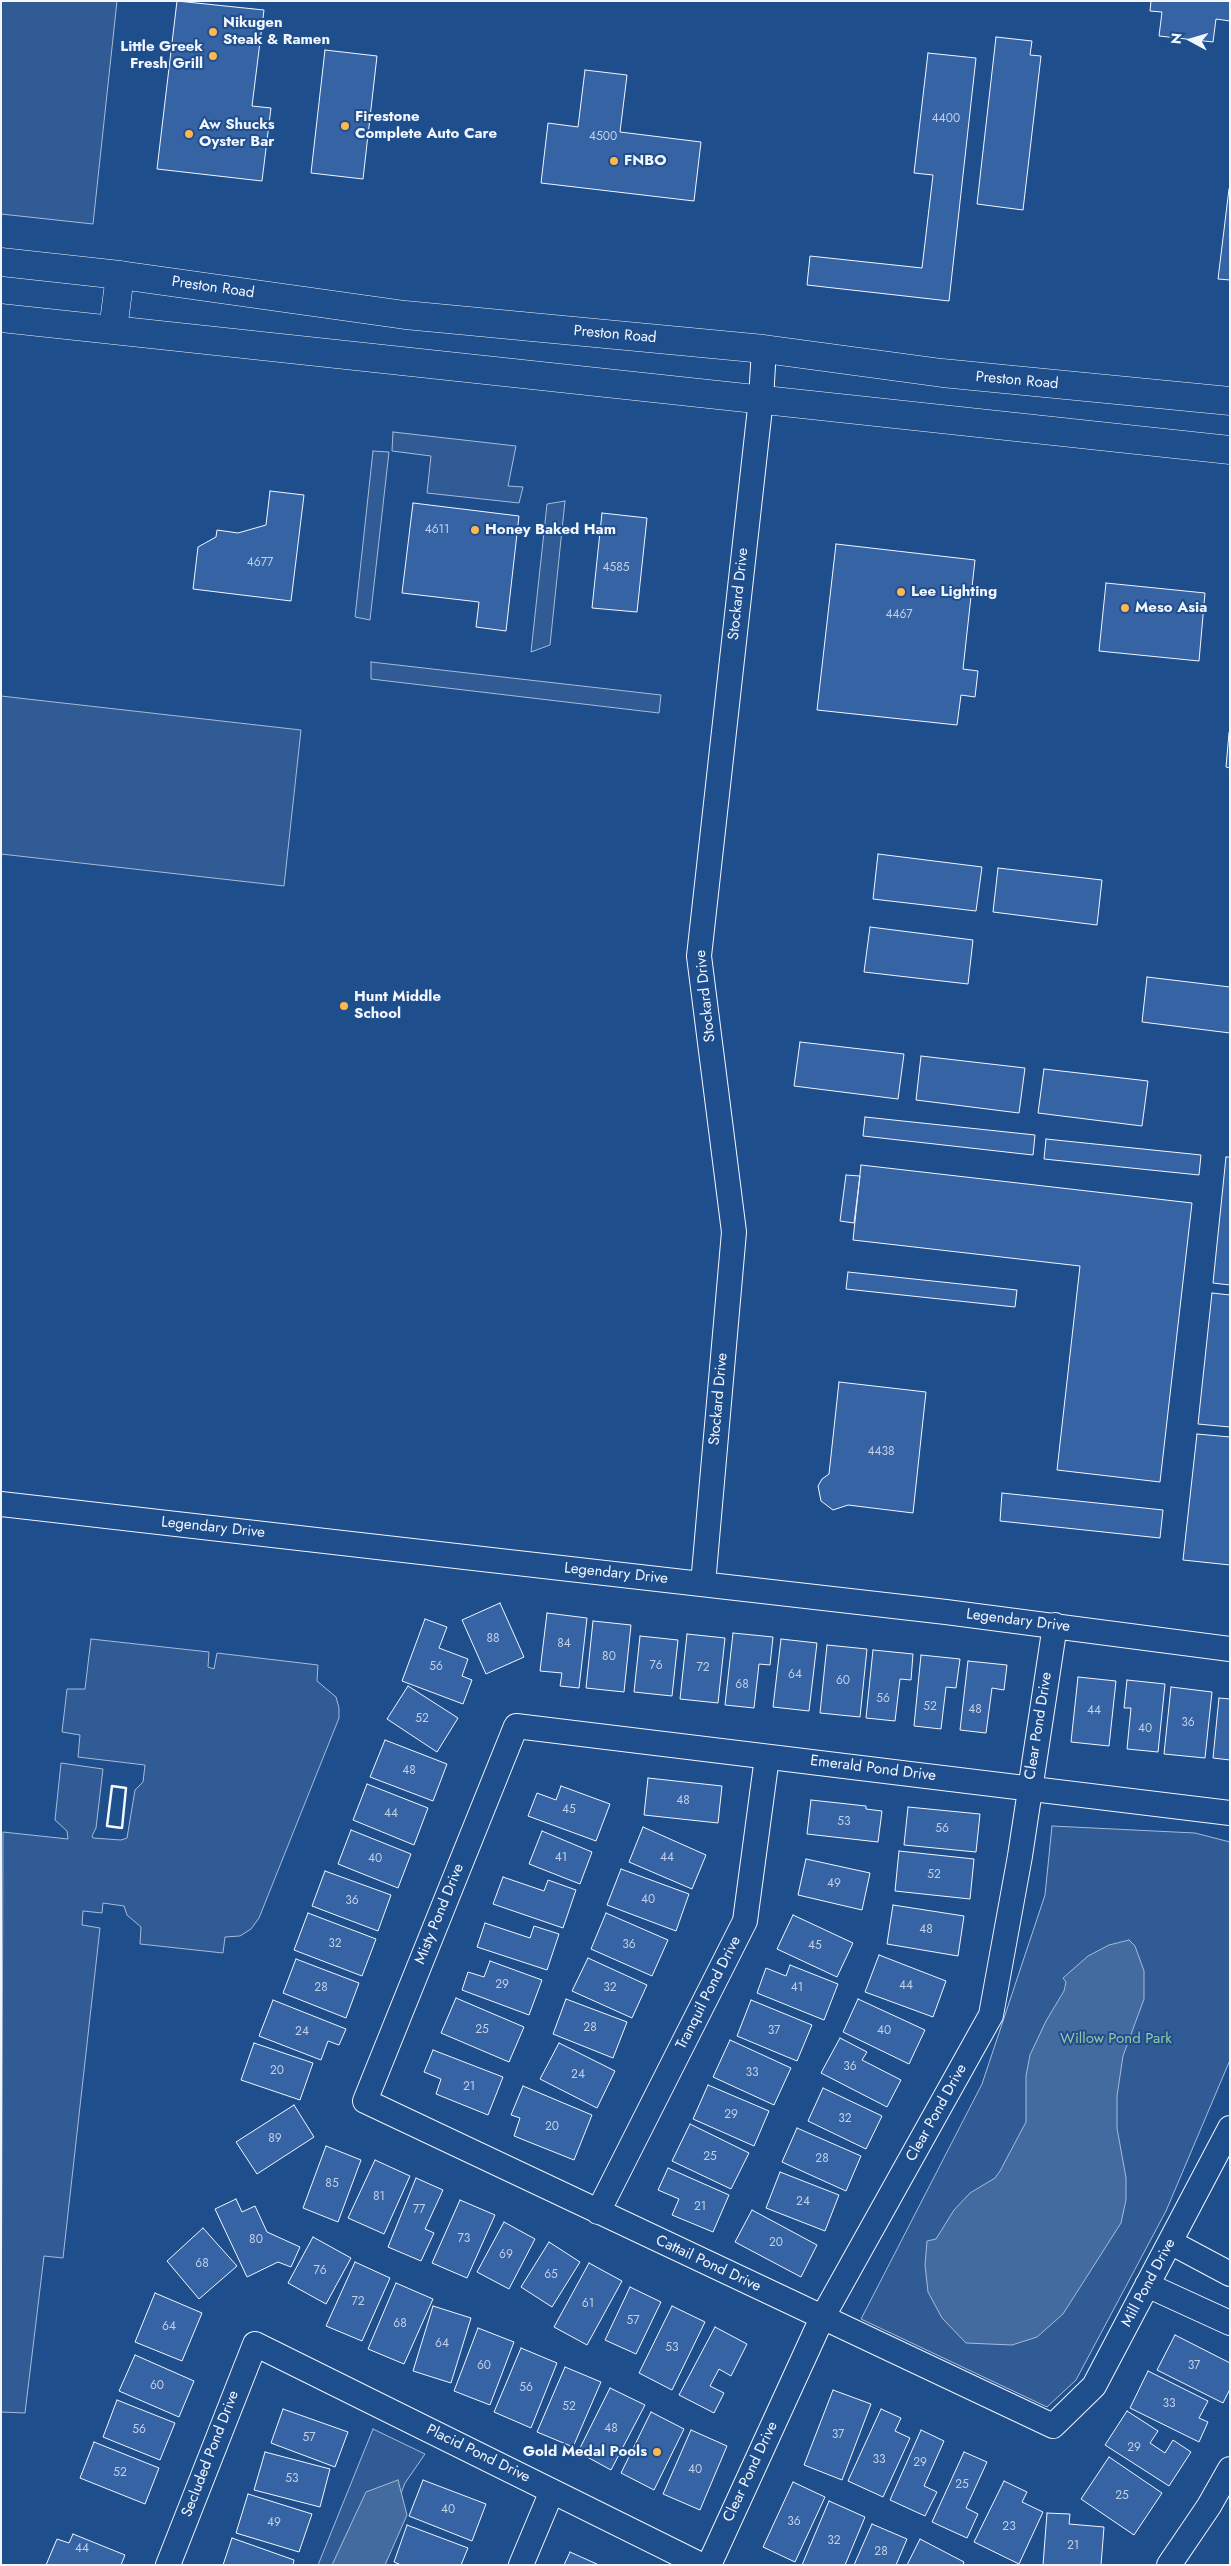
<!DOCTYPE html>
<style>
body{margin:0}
#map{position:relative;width:1231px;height:2566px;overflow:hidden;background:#1f4e8c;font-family:Jost,sans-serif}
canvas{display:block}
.frame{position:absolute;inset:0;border:2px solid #f2f6ff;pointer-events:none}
.north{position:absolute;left:1166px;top:15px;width:50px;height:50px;-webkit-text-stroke:4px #1f4e8c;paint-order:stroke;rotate:276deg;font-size:14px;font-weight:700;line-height:20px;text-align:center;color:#f2f6ff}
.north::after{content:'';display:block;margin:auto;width:18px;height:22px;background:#f2f6ff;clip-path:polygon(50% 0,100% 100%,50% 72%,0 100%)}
</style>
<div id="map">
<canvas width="1231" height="2566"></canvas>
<div class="frame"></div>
<div class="north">N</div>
</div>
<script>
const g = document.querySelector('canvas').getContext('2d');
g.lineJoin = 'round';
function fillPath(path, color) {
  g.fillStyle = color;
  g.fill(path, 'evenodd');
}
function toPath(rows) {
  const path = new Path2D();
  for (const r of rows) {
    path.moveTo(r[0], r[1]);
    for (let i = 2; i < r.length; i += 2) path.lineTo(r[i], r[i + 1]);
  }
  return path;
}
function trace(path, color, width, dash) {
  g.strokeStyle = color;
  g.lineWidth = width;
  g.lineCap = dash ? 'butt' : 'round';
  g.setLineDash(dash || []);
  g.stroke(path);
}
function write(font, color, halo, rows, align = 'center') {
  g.font = font + ' Jost,sans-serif';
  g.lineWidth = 4;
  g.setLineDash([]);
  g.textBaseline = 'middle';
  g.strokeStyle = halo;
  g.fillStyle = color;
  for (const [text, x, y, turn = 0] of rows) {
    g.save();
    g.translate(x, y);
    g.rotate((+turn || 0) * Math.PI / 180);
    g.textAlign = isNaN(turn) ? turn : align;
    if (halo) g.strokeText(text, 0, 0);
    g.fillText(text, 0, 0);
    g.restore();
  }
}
const built = toPath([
 [1,1,117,1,93,224,1,214,1,1],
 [393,432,516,446,508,486,523,487,519,503,427,493,431,456,392,451,393,432],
 [373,451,389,452,370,620,355,617,373,451],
 [565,501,550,645,531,652,547,504,565,501],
 [371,662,661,695,659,713,371,679,371,662],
 [1,696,301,730,284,886,1,854,1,696],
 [91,1639,209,1652,208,1667,214,1669,217,1653,318,1665,317,1681,336,1697,339,1708,339,1718,259,1918,251,1929,240,1936,225,1937,223,1953,140,1944,141,1927,127,1915,124,1906,103,1903,102,1913,83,1911,82,1925,100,1928,63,2258,44,2256,25,2413,1,2412,3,1832,68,1839,67,1831,55,1820,61,1763,103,1769,96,1828,92,1836,93,1838,121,1840,127,1838,135,1790,143,1782,145,1765,78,1757,80,1735,62,1732,67,1689,85,1689,91,1639],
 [1052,1826,1195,1833,1230,1842,1230,2060,1166,2211,1076,2380,1047,2407,861,2319,982,2084,1045,1895,1052,1826],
 [373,2429,425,2454,405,2483,374,2565,318,2565,373,2429]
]);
fillPath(built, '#305b95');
trace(built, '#a8bbd7', 1);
const water = toPath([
 [1129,1940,1135,1946,1144,1971,1144,1999,1123,2056,1117,2096,1117,2128,1126,2178,1126,2200,1121,2223,1063,2314,1037,2337,1012,2345,966,2343,942,2318,928,2292,925,2265,927,2241,936,2239,954,2210,970,2193,995,2178,1000,2171,1026,2122,1026,2076,1030,2055,1046,2021,1064,1991,1066,1982,1063,1978,1088,1956,1109,1945,1129,1940],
 [398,2480,407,2515,385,2565,332,2565,366,2492,398,2480]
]);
fillPath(water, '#446ba0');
trace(water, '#a8bbd7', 1);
const building = toPath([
 [177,1,264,10,252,106,271,108,262,181,157,169,177,1],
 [1151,1,1230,1,1230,21,1216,19,1213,42,1159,36,1162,12,1150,11,1151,1],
 [996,37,1032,41,1030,55,1041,56,1023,210,977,204,996,37],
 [325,50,377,56,363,179,311,173,325,50],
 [928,53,976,58,949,301,807,285,810,256,922,268,933,175,914,173,928,53],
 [585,70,627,75,620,132,701,142,694,201,541,183,548,123,578,127,585,70],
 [1229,189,1230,189,1230,280,1218,279,1229,189],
 [270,491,304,495,291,601,193,589,198,547,216,537,217,530,238,533,266,525,270,491],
 [413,503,519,516,506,631,476,627,479,602,402,593,413,503],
 [602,513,647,518,637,612,592,608,602,513],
 [836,544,975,560,963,669,978,671,975,697,961,695,957,725,817,710,836,544],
 [1106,583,1205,593,1199,661,1099,651,1106,583],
 [1229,733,1230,733,1230,768,1226,767,1229,733],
 [878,854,982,867,976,911,873,899,878,854],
 [998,868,1102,880,1097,925,993,912,998,868],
 [870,927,973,940,968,984,864,972,870,927],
 [1147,977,1230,987,1230,1033,1142,1022,1147,977],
 [800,1042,904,1054,898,1099,794,1086,800,1042],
 [921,1056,1025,1068,1019,1113,916,1100,921,1056],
 [1044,1069,1148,1081,1142,1126,1038,1113,1044,1069],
 [865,1117,1035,1135,1033,1155,863,1136,865,1117],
 [1046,1139,1201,1155,1199,1175,1044,1159,1046,1139],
 [1226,1157,1230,1157,1230,1285,1213,1283,1226,1157],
 [861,1165,1192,1203,1160,1482,1057,1470,1080,1266,853,1240,861,1165],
 [846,1175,860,1176,854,1223,840,1221,846,1175],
 [848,1272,1017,1290,1015,1307,846,1289,848,1272],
 [1212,1293,1230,1295,1230,1427,1198,1424,1212,1293],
 [839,1382,926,1392,913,1513,848,1505,833,1510,821,1501,818,1486,822,1479,829,1474,839,1382],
 [1197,1434,1230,1437,1230,1565,1183,1560,1197,1434],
 [1002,1493,1163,1510,1160,1538,1000,1521,1002,1493],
 [500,1603,524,1657,486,1674,462,1620,500,1603],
 [547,1613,587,1618,579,1688,560,1686,562,1673,540,1671,547,1613],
 [425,1619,447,1627,439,1648,468,1659,462,1676,472,1680,463,1704,402,1681,425,1619],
 [593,1621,631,1625,624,1692,586,1688,593,1621],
 [733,1633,773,1637,770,1665,759,1664,754,1708,725,1705,733,1633],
 [687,1634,725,1638,718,1703,680,1699,687,1634],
 [640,1636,678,1640,672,1696,634,1692,640,1636],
 [781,1639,817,1643,809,1711,773,1707,781,1639],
 [827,1645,867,1649,860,1717,820,1713,827,1645],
 [873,1650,913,1654,911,1680,900,1679,895,1721,866,1718,873,1650],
 [921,1655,960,1659,956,1688,946,1687,941,1729,914,1726,921,1655],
 [968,1661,1007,1665,1004,1690,992,1688,986,1733,960,1730,968,1661],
 [1078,1677,1116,1681,1109,1746,1071,1742,1078,1677],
 [1127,1680,1165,1684,1158,1752,1127,1749,1131,1708,1124,1708,1127,1680],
 [408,1686,458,1718,437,1752,387,1719,408,1686],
 [1171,1687,1212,1692,1205,1758,1164,1754,1171,1687],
 [1219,1698,1230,1699,1230,1760,1213,1758,1219,1698],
 [385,1740,447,1764,433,1801,370,1777,385,1740],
 [648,1778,722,1786,718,1823,644,1815,648,1778],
 [367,1784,428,1808,414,1845,353,1820,367,1784],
 [561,1786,610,1804,596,1841,528,1816,537,1793,556,1800,561,1786],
 [811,1800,866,1806,866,1809,882,1811,878,1842,807,1834,811,1800],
 [908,1807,980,1814,976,1852,904,1845,908,1807],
 [643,1827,706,1855,692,1889,629,1862,643,1827],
 [351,1830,411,1854,398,1888,338,1864,351,1830],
 [542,1831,592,1852,580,1884,529,1864,542,1831],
 [899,1851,974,1859,970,1899,895,1891,899,1851],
 [806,1859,870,1873,862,1910,798,1895,806,1859],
 [621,1869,689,1894,676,1931,607,1905,621,1869],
 [325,1871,391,1895,378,1931,312,1906,325,1871],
 [503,1877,544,1891,548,1880,576,1890,563,1928,493,1904,503,1877],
 [893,1905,964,1916,958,1956,887,1944,893,1905],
 [308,1913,376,1939,362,1976,294,1950,308,1913],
 [606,1913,668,1940,652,1976,591,1949,606,1913],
 [793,1915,853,1943,837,1977,777,1949,793,1915],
 [485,1923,530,1938,534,1926,559,1934,547,1970,477,1947,485,1923],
 [879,1955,946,1981,933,2017,865,1992,879,1955],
 [588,1958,647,1985,632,2018,572,1991,588,1958],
 [296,1959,359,1983,346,2018,283,1993,296,1959],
 [490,1961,542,1980,529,2015,462,1990,468,1972,484,1977,490,1961],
 [790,1965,838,1984,824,2020,757,1993,766,1968,786,1976,790,1965],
 [456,1998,524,2027,509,2062,441,2033,456,1998],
 [566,1999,627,2022,613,2058,553,2034,566,1999],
 [858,1999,925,2030,909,2064,843,2032,858,1999],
 [273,2000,346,2029,339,2045,328,2041,321,2060,259,2036,273,2000],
 [751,2000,812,2025,797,2061,737,2036,751,2000],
 [840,2038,867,2052,862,2060,901,2080,887,2107,821,2073,840,2038],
 [730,2040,791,2068,774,2105,713,2077,730,2040],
 [254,2043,313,2063,300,2100,241,2080,254,2043],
 [559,2043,615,2071,597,2108,540,2079,559,2043],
 [433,2050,503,2077,488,2115,436,2094,441,2079,424,2072,433,2050],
 [708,2085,769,2111,754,2146,693,2119,708,2085],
 [523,2086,592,2115,574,2160,514,2136,520,2118,511,2115,523,2086],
 [823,2088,882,2116,866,2149,808,2121,823,2088],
 [294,2105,314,2137,257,2174,236,2142,294,2105],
 [690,2124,749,2153,731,2189,672,2161,690,2124],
 [797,2128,861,2156,846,2191,782,2162,797,2128],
 [326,2146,361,2160,338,2222,303,2208,326,2146],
 [375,2160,410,2176,384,2234,348,2218,375,2160],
 [668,2168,729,2195,713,2232,672,2215,679,2199,658,2190,668,2168],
 [780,2172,839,2195,825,2231,766,2208,780,2172],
 [416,2178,443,2190,425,2229,434,2233,421,2261,388,2247,416,2178],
 [236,2199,242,2212,255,2206,267,2232,300,2247,291,2267,278,2262,247,2277,215,2209,236,2199],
 [460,2200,495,2215,467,2278,432,2263,460,2200],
 [752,2210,817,2245,801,2277,735,2242,752,2210],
 [504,2222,535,2239,509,2289,477,2272,504,2222],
 [203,2228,237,2266,199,2299,167,2261,203,2228],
 [313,2237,351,2258,326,2304,288,2283,313,2237],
 [549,2242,580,2262,552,2307,521,2287,549,2242],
 [355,2262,390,2278,362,2341,326,2326,355,2262],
 [589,2263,622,2281,587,2345,554,2327,589,2263],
 [396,2283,433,2299,404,2364,368,2349,396,2283],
 [630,2287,661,2302,636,2354,605,2340,630,2287],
 [155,2293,202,2313,182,2361,135,2342,155,2293],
 [433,2306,471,2318,451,2383,413,2371,433,2306],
 [672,2306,705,2322,672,2390,639,2373,672,2306],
 [715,2327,747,2344,731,2376,719,2369,710,2386,724,2393,714,2413,679,2395,715,2327],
 [478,2328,514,2342,490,2405,454,2391,478,2328],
 [1175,2335,1230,2363,1230,2389,1223,2403,1157,2370,1175,2335],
 [521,2348,557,2363,531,2428,494,2412,521,2348],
 [135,2355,194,2381,179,2417,119,2391,135,2355],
 [565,2367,601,2382,573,2447,537,2432,565,2367],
 [1148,2371,1208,2401,1199,2418,1208,2422,1199,2442,1130,2408,1148,2371],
 [610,2388,645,2405,611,2470,578,2452,610,2388],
 [833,2390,871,2404,842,2480,804,2465,833,2390],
 [117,2400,175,2423,160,2460,103,2437,117,2400],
 [283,2409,348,2432,335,2467,271,2443,283,2409],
 [881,2409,901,2418,895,2431,910,2438,883,2497,848,2481,881,2409],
 [1127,2411,1158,2431,1150,2443,1165,2453,1173,2440,1191,2452,1169,2486,1105,2445,1127,2411],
 [651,2412,684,2429,654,2490,621,2473,651,2412],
 [691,2430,727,2446,700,2510,663,2494,691,2430],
 [921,2430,944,2441,924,2486,937,2492,925,2516,890,2500,921,2430],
 [94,2442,159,2468,145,2504,80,2478,94,2442],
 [265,2452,330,2469,320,2507,254,2490,265,2452],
 [964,2452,987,2462,966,2508,978,2514,967,2538,932,2522,964,2452],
 [1109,2457,1162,2493,1134,2535,1081,2499,1109,2457],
 [423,2480,486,2504,472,2541,409,2516,423,2480],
 [1004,2481,1027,2492,1022,2502,1043,2512,1019,2564,974,2542,1004,2481],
 [793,2482,825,2497,795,2562,763,2547,793,2482],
 [248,2494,312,2514,299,2552,236,2533,248,2494],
 [829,2501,865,2517,845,2565,802,2565,829,2501],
 [1047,2513,1070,2514,1069,2524,1104,2527,1101,2565,1043,2565,1047,2513],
 [872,2524,907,2539,896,2565,854,2565,872,2524],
 [407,2525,468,2548,461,2565,401,2565,394,2562,407,2525],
 [73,2534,125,2555,121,2565,46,2565,57,2539,69,2543,73,2534],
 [232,2538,294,2560,293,2565,223,2565,232,2538],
 [920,2539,964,2562,963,2565,907,2565,920,2539],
 [570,2552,599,2565,564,2565,570,2552]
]);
fillPath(building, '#3563a3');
trace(building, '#f2f6ff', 1);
const minor = toPath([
 [1,1504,946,1612,1230,1649],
 [703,1584,734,1232,699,956,761,399,764,349],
 [1230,1813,516,1726,365,2101,1053,2426,1094,2386,1230,2128],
 [598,2212,745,1921,767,1757],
 [1170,2242,1230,2274],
 [1147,2285,1230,2323],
 [168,2565,255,2344,701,2565],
 [521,2565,552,2491],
 [709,2565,822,2318,991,2015,1020,1856,1055,1625],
 [1169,2565,1209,2506,1230,2469]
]);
const major = toPath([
 [1,262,120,275,405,315,764,349,942,373,1230,401],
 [1,318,1230,450],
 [113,330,120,275]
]);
trace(minor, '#f2f6ff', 26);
trace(major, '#f2f6ff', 29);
trace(minor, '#1f4e8c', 24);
trace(major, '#1f4e8c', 28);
trace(toPath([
 [112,1786,126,1788,122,1828,107,1826,112,1786]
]), '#f2f6ff', 2.5);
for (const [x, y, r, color] of [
 [213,32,5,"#ffb74d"],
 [213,56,5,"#ffb74d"],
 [345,126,5,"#ffb74d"],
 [189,134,5,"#ffb74d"],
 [614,161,5,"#ffb74d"],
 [475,530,5,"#ffb74d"],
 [901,592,5,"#ffb74d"],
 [1125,608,5,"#ffb74d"],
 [344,1006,5,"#ffb74d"],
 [657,2452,5,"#ffb74d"]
]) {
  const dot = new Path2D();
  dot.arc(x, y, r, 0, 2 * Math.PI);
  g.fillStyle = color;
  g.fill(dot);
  trace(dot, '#1f4e8c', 2);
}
write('12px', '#c3d1e8', null, [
 ["4400",946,119],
 ["4500",603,137],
 ["4611",437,530],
 ["4677",260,563],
 ["4585",616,568],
 ["4467",899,615],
 ["4438",881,1452],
 ["88",493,1639],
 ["84",564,1644],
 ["80",609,1657],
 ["76",656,1666],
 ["56",436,1667],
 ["72",703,1668],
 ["64",795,1675],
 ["60",843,1681],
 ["68",742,1685],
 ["56",883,1699],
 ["52",930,1707],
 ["48",975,1710],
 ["44",1094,1711],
 ["52",422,1719],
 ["36",1188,1723],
 ["40",1145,1729],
 ["48",409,1771],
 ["48",683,1801],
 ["45",569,1810],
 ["44",391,1814],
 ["53",844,1822],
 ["56",942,1829],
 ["41",561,1858],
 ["44",667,1858],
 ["40",375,1859],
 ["52",934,1875],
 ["49",834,1884],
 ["40",648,1900],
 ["36",352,1901],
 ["48",926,1930],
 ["32",335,1944],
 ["36",629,1945],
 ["45",815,1946],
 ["29",502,1985],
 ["44",906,1986],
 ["28",321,1988],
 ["32",610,1988],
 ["41",797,1988],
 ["28",590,2028],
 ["25",482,2030],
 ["37",774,2031],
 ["40",884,2031],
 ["24",302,2032],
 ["36",850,2067],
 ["20",277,2071],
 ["33",752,2073],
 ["24",578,2075],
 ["21",469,2087],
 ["29",731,2115],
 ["32",845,2119],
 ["20",552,2127],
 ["89",275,2139],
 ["25",710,2157],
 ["28",822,2159],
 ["85",332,2184],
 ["81",379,2197],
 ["24",803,2202],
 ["21",700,2207],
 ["77",419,2210],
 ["73",464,2239],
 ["80",256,2240],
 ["20",776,2243],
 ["69",506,2255],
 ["68",202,2264],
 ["76",320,2271],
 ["65",551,2275],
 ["72",358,2302],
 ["61",588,2304],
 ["57",633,2321],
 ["68",400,2324],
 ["64",169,2327],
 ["64",442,2344],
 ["53",672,2348],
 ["60",484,2366],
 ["37",1194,2366],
 ["60",157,2386],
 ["56",526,2388],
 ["33",1169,2404],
 ["52",569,2407],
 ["48",611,2429],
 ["56",139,2430],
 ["37",838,2435],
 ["57",309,2438],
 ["29",1134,2448],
 ["33",879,2460],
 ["29",920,2463],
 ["40",695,2470],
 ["52",120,2473],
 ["53",292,2479],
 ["25",962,2485],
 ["25",1122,2496],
 ["40",448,2510],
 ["36",794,2522],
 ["49",274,2523],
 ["23",1009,2527],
 ["32",834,2541],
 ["21",1073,2546],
 ["44",82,2549],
 ["28",881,2552]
]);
write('bold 15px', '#f2f6ff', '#1f4e8c', [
 ["Nikugen",223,23],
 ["Steak & Ramen",223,40],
 ["Little Greek",203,47,"right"],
 ["Fresh Grill",203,64,"right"],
 ["Firestone",355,117],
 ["Complete Auto Care",355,134],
 ["Aw Shucks",199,125],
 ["Oyster Bar",199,142],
 ["FNBO",624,161],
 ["Honey Baked Ham",485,530],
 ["Lee Lighting",911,592],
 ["Meso Asia",1135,608],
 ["Hunt Middle",354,997],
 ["School",354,1014],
 ["Gold Medal Pools",647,2452,"right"]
], 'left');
write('15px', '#f2f6ff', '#1f4e8c', [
 ["Preston Road",213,288,8],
 ["Preston Road",615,335,5],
 ["Preston Road",1017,381,5],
 ["Stockard Drive",739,594,-84],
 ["Stockard Drive",706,996,-96],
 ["Stockard Drive",719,1399,-85],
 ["Legendary Drive",213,1528,6],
 ["Legendary Drive",616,1574,6],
 ["Legendary Drive",1018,1621,7],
 ["Clear Pond Drive",1039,1726,-81],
 ["Emerald Pond Drive",873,1769,7],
 ["Misty Pond Drive",440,1914,-68],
 ["Tranquil Pond Drive",709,1993,-63],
 ["Clear Pond Drive",937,2113,-61],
 ["Cattail Pond Drive",708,2264,25],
 ["Mill Pond Drive",1149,2283,-62],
 ["Secluded Pond Drive",211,2454,-69],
 ["Placid Pond Drive",478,2454,26],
 ["Clear Pond Drive",751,2472,-65]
]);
write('15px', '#97c8a6', '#1f4e8c', [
 ["Willow Pond Park",1116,2039]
]);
</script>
